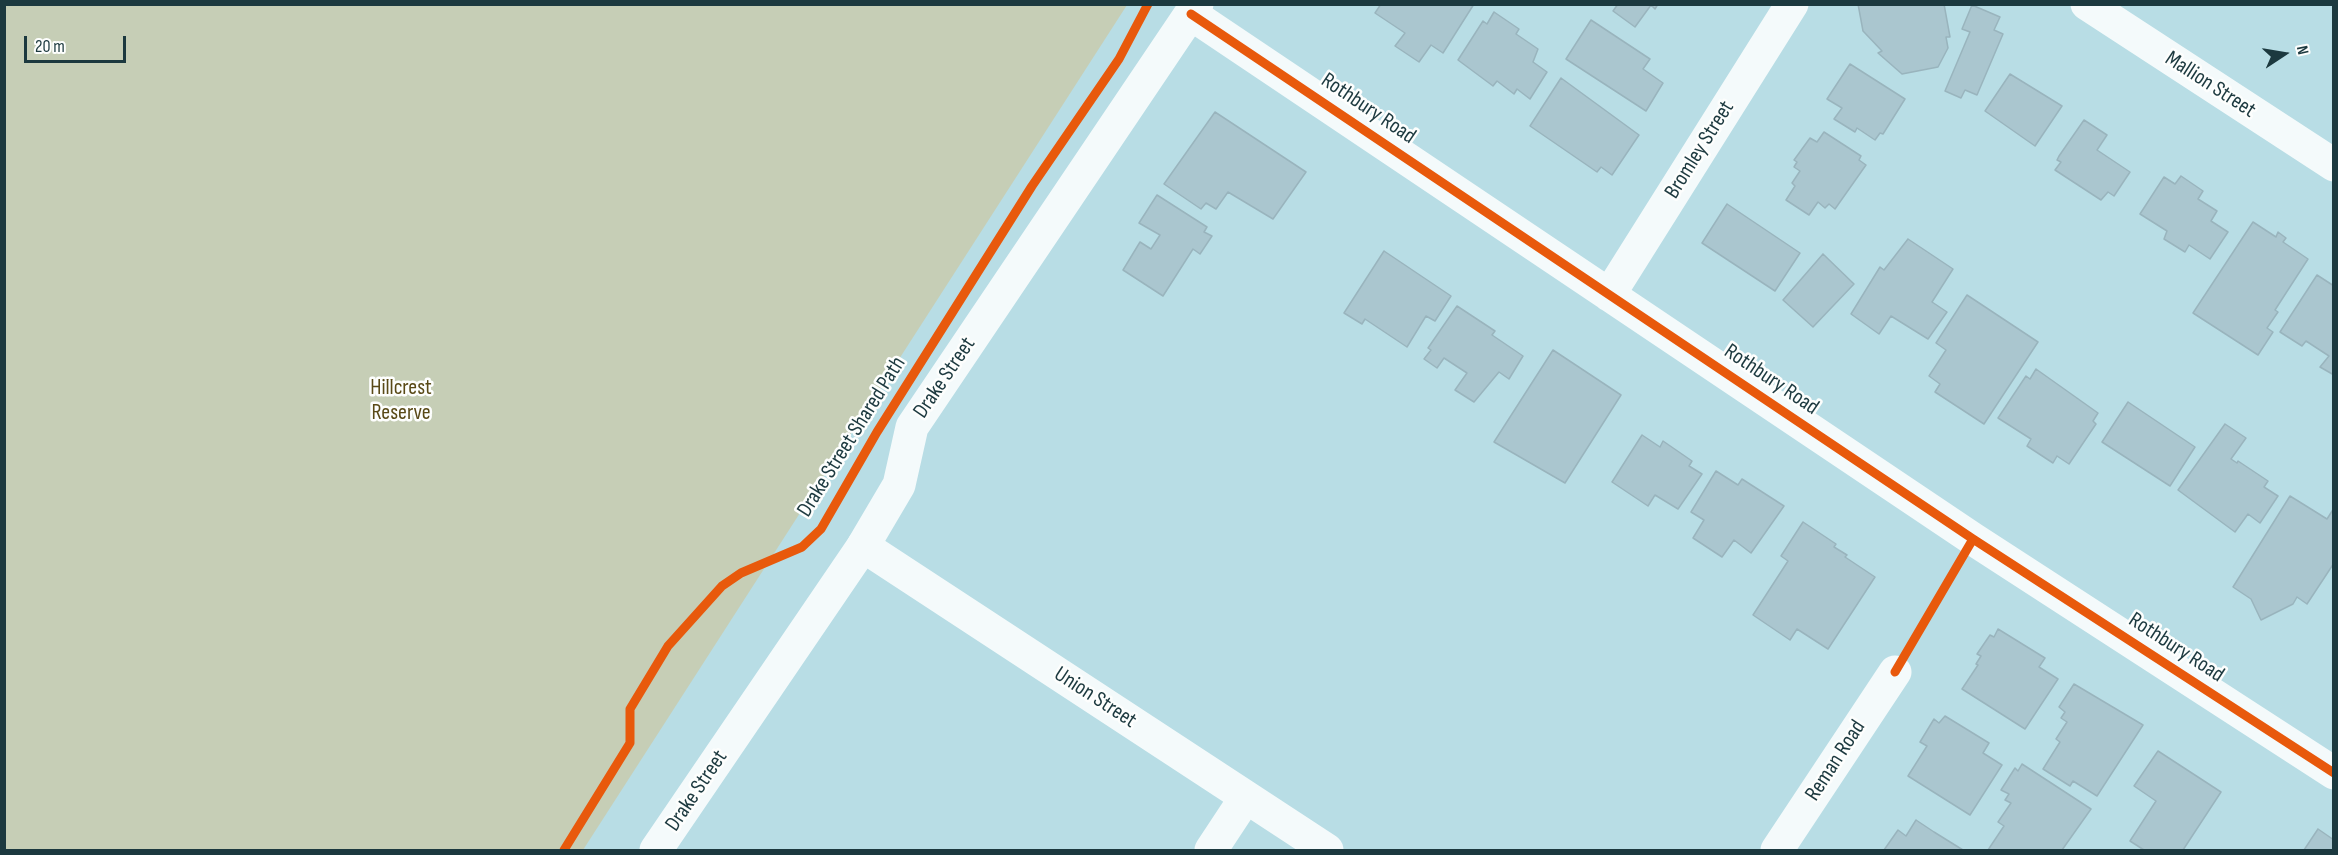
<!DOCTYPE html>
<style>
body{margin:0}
#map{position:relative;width:2338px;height:855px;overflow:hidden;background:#b8dde5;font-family:"Sofia Sans Condensed",sans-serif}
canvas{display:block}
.frame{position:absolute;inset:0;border:6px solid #1c393f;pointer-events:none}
.north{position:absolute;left:2254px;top:24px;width:60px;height:60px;-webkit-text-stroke:4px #fdfefd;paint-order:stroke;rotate:78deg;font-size:16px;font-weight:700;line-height:24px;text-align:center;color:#1c393f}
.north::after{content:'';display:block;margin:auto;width:21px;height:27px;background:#1c393f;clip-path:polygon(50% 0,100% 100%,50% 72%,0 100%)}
.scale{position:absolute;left:24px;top:36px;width:102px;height:27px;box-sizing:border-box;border:3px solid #1c393f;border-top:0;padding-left:8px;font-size:18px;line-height:21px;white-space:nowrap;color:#1c393f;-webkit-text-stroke:4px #fdfefd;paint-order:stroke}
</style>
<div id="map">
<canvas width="2338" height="855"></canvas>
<div class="frame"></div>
<div class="north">N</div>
<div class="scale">20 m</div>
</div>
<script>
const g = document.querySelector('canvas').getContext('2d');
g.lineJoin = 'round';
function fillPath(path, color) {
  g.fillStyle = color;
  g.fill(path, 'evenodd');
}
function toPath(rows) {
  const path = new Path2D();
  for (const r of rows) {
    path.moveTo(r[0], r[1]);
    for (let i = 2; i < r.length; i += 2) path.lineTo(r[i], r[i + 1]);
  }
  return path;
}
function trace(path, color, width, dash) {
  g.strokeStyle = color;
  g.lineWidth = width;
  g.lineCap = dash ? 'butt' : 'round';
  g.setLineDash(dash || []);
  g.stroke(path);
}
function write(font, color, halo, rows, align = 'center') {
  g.font = font + ' "Sofia Sans Condensed",sans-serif';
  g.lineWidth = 5;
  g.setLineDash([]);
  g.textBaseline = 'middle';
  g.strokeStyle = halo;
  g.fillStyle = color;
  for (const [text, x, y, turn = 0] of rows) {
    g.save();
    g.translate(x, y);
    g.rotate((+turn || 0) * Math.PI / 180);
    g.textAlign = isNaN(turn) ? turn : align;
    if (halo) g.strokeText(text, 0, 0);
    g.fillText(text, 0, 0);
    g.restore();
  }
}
fillPath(toPath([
 [5,4,1127,4,1127,5,583,850,5,850]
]), '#c6ceb6');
const building = toPath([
 [1381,4,1474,4,1443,53,1431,45,1419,62,1395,46,1405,33,1375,13,1381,4],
 [1618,4,1658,4,1655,9,1651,5,1635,27,1613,11,1618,4],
 [1858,4,1944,4,1950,37,1946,37,1948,48,1938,67,1902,74,1878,53,1882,51,1863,31,1858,4],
 [1972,5,2000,17,1994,30,2003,34,1977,95,1965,90,1961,98,1945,91,1970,32,1962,29,1972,5],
 [1494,12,1519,29,1516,34,1538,49,1533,62,1547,72,1530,99,1517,89,1514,94,1497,81,1493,86,1458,60,1483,21,1487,24,1494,12],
 [1591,20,1650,59,1643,69,1663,83,1646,111,1566,59,1591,20],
 [1850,64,1905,99,1883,134,1880,133,1875,140,1857,128,1855,132,1834,119,1842,108,1827,99,1850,64],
 [2010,74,2062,106,2035,146,1985,111,2010,74],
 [1561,78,1639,135,1612,175,1601,167,1597,172,1530,126,1561,78],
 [1215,112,1306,172,1273,219,1228,192,1216,209,1206,203,1201,209,1164,184,1215,112],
 [2084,120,2107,135,2097,150,2130,172,2114,196,2108,192,2101,200,2055,170,2061,162,2057,160,2059,156,2084,120],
 [1824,132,1861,156,1859,160,1866,165,1835,209,1829,204,1825,208,1818,202,1809,215,1786,200,1795,186,1792,183,1800,171,1794,167,1797,162,1794,160,1810,138,1817,142,1824,132],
 [2181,176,2203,191,2198,199,2217,211,2211,221,2228,232,2210,259,2189,245,2185,252,2164,239,2167,231,2140,214,2164,177,2175,184,2181,176],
 [1157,195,1207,227,1204,232,1212,236,1200,254,1193,249,1163,296,1123,270,1140,242,1151,249,1160,235,1139,223,1157,195],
 [1727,204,1800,253,1775,291,1702,243,1727,204],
 [2253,222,2276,237,2278,232,2286,238,2283,242,2308,259,2275,310,2278,312,2267,328,2273,332,2258,355,2193,313,2253,222],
 [1908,239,1953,269,1932,302,1947,312,1928,339,1891,316,1879,334,1851,314,1880,267,1884,270,1908,239],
 [1384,251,1451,296,1435,321,1426,316,1407,347,1365,319,1362,324,1344,313,1384,251],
 [1823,254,1854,284,1813,327,1783,300,1823,254],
 [2317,275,2334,286,2334,375,2320,367,2329,356,2306,341,2302,346,2280,332,2317,275],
 [1967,295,2038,342,1984,424,1935,392,1940,384,1929,376,1946,350,1936,343,1967,295],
 [1457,306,1495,331,1492,335,1523,356,1509,379,1499,372,1474,402,1455,390,1467,373,1444,358,1437,368,1424,359,1431,350,1428,348,1457,306],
 [1553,350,1621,395,1565,483,1494,442,1553,350],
 [2036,369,2098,413,2093,421,2096,424,2069,464,2057,456,2053,463,2027,446,2031,439,1998,418,2026,376,2030,379,2036,369],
 [2128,402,2195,447,2170,486,2102,442,2128,402],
 [2225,424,2246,438,2231,459,2237,463,2238,461,2268,481,2264,487,2278,496,2260,523,2248,514,2235,532,2178,490,2225,424],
 [1642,435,1660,447,1663,441,1692,461,1689,466,1702,474,1678,509,1655,495,1648,506,1612,482,1642,435],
 [1716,471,1738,485,1742,479,1784,506,1751,553,1734,540,1722,557,1693,538,1704,520,1691,512,1716,471],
 [2290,496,2327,519,2334,508,2334,563,2307,604,2297,597,2293,604,2261,620,2251,599,2233,587,2290,496],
 [1803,522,1836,544,1834,547,1847,555,1845,557,1875,577,1828,649,1797,629,1790,640,1753,615,1788,561,1781,556,1803,522],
 [1998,629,2045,658,2039,667,2058,679,2025,729,1962,689,1978,665,1976,664,1981,656,1977,654,1990,635,1994,637,1998,629],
 [2074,684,2143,725,2097,796,2073,781,2070,786,2043,769,2060,742,2056,739,2067,722,2061,718,2065,712,2059,707,2074,684],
 [1945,716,1989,743,1983,753,2002,765,1970,815,1908,776,1927,746,1920,742,1934,719,1939,723,1945,716],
 [2158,751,2221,792,2183,850,2144,850,2130,841,2156,801,2134,786,2158,751],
 [2022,764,2091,809,2062,850,1988,850,2004,826,1998,822,2011,803,2005,800,2009,794,2001,790,2015,768,2018,771,2022,764],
 [1916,820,1934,832,1963,850,1884,850,1898,830,1906,836,1916,820],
 [2318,829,2334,840,2334,850,2304,850,2318,829]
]);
fillPath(building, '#aac6cf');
trace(building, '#99b4bd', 1.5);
trace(toPath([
 [2087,4,2334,165],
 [1191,14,1973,539,2334,773],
 [1609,295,1792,4],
 [863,546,1327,850],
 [1211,850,1246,797],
 [1777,850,1895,672]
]), '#f4fafb', 33);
trace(toPath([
 [656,850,863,546,899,485,912,427,1197,4]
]), '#f4fafb', 33);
trace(toPath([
 [1191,14,1973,539,2334,773],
 [1895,672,1973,539],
 [564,850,630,743,630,709,668,646,722,586,741,573,802,547,821,529,877,432,1032,186,1119,59,1148,4]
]), '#e8590c', 9);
write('22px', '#1c393f', '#fdfefd', [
 ["Mallion Street",2210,85,33],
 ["Rothbury Road",1368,109,34],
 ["Bromley Street",1700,150,-58],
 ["Drake Street",945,378,-56],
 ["Rothbury Road",1771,380,34],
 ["Drake Street Shared Path",852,437,-58],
 ["Rothbury Road",2176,648,33],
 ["Union Street",1095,698,33],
 ["Reman Road",1836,761,-57],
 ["Drake Street",697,791,-56]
]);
write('22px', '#594916', '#fdfefd', [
 ["Hillcrest",401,388],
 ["Reserve",401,413]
]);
</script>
